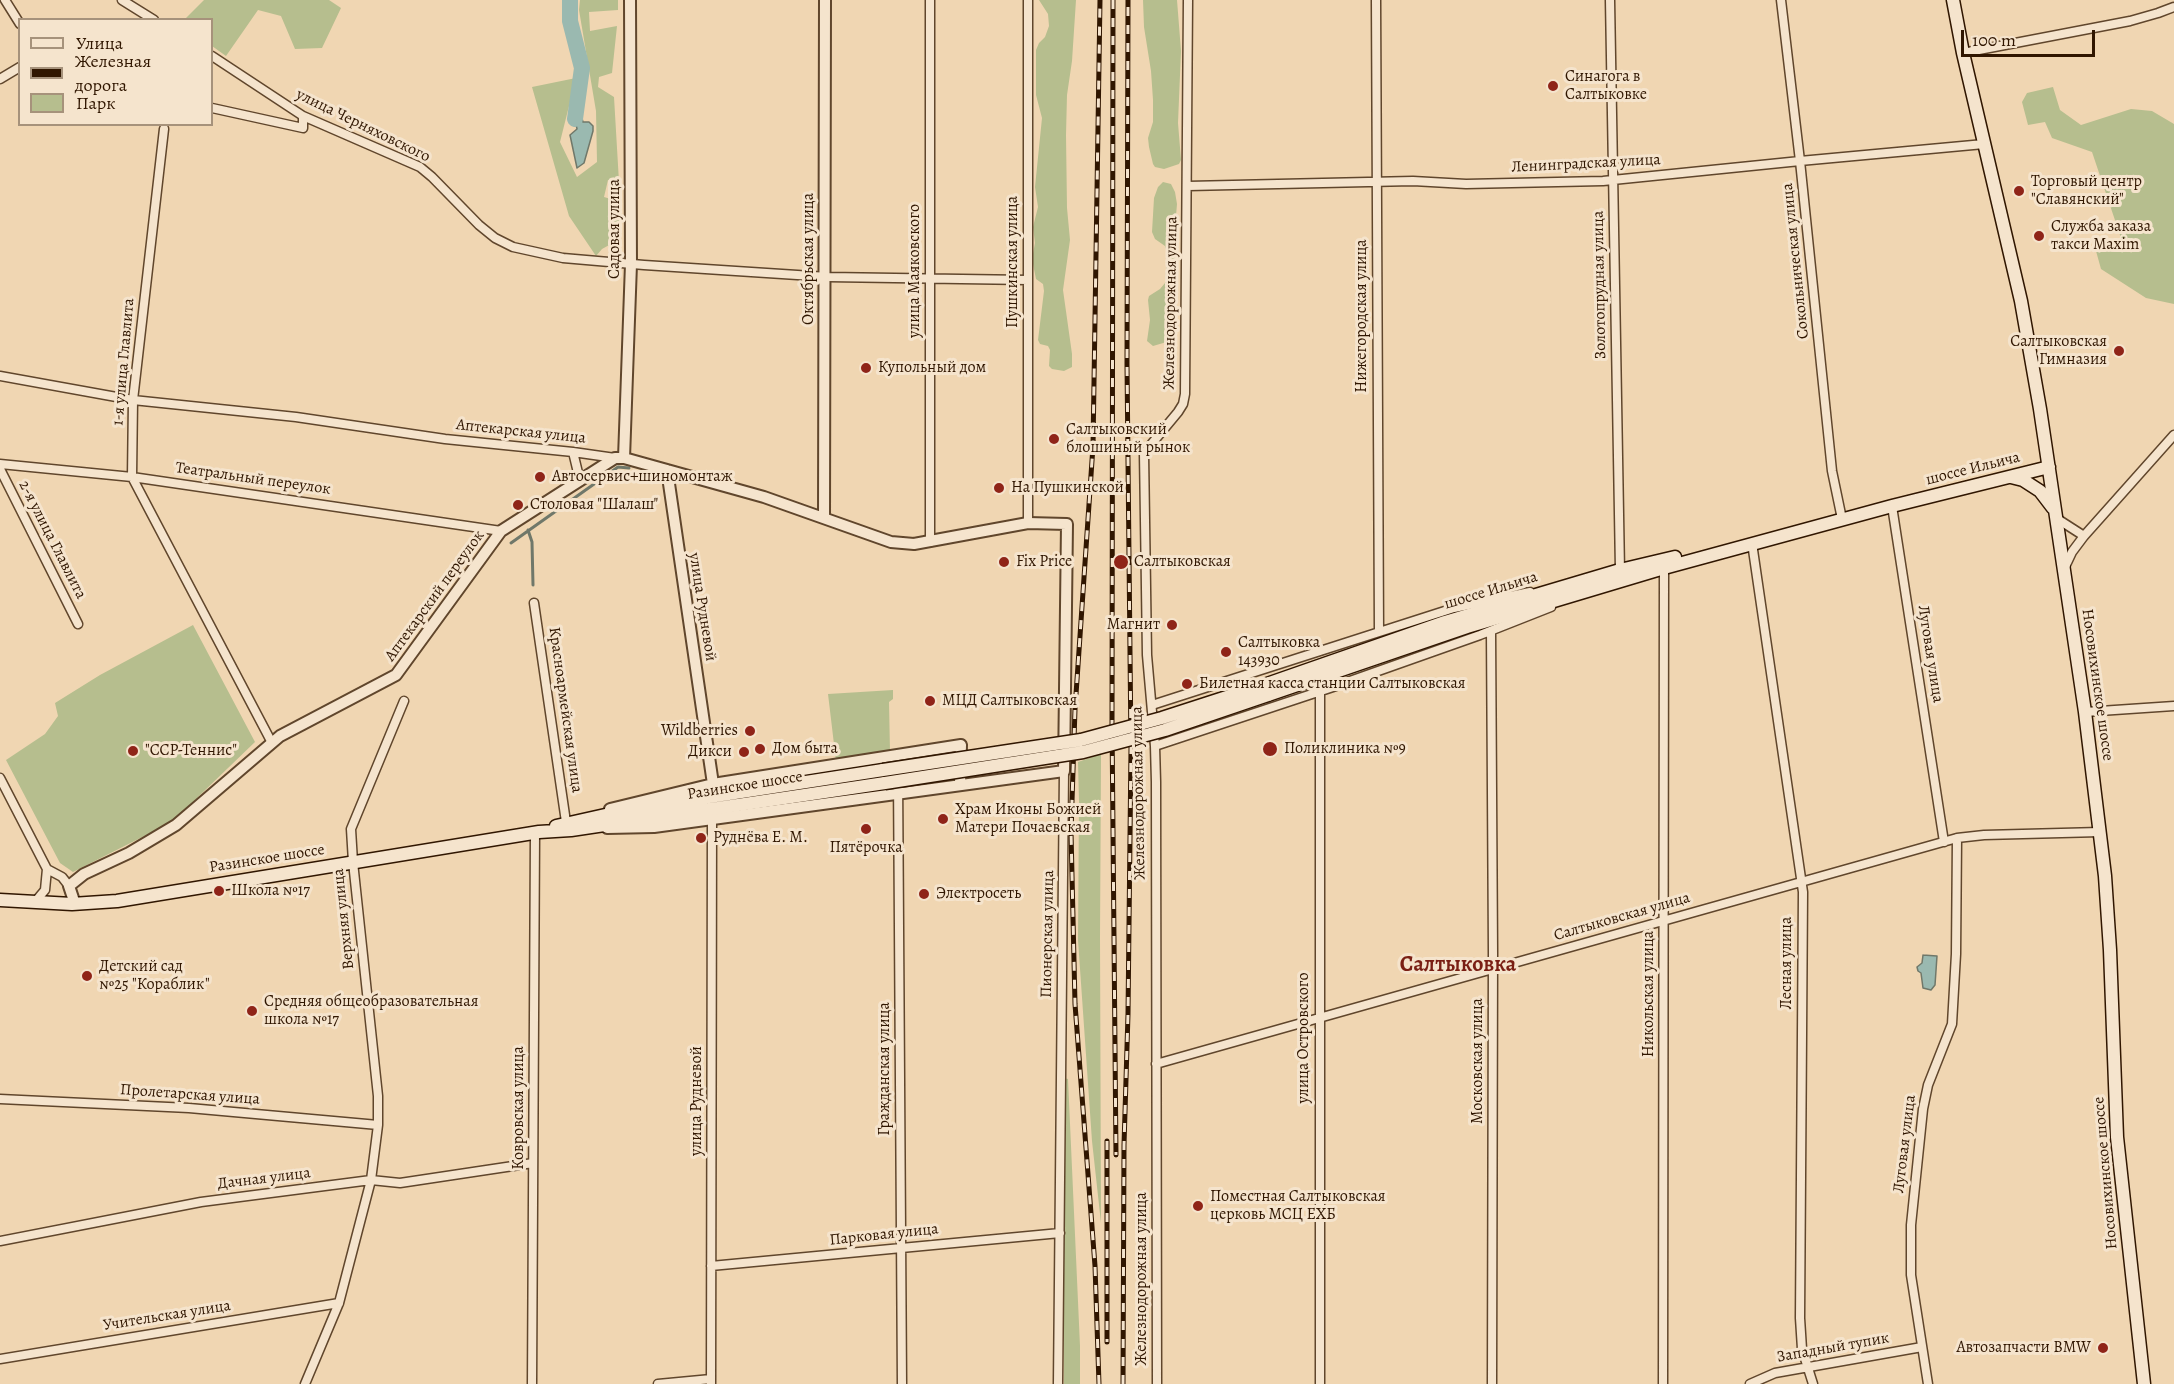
<!DOCTYPE html>
<meta charset="utf-8">
<style>
body{margin:0}
#map{position:relative;width:2174px;height:1384px;overflow:hidden;background:#f0d6b2;font-family:Alegreya,serif}
canvas{display:block}
.legend{position:absolute;left:18px;top:18px;width:195px;height:108px;box-sizing:border-box;background:#f5e4cd;border:2px solid #a6927b;margin:0;padding:8px 10px;list-style:none;font-size:18px;color:#301600}
.legend li{display:flex;align-items:center;gap:12px;height:30px}
.legend b{width:30px;border:2px solid #a6927b}
.scale{position:absolute;left:1961px;top:30px;width:134px;height:27px;box-sizing:border-box;border:3px solid #301600;border-top:0;padding-left:8px;font-size:18px;line-height:21px;white-space:nowrap;color:#301600;-webkit-text-stroke:4px #f5e4cd;paint-order:stroke}
</style>
<div id="map">
<canvas width="2174" height="1384"></canvas>
<ul class="legend">
<li><b style="height:8px;background:#f5e4cd"></b>Улица</li>
<li><b style="height:8px;background:#301600"></b>Железная дорога</li>
<li><b style="height:16px;background:#b6be8e"></b>Парк</li>
</ul>
<div class="scale">100 m</div>
</div>
<script>
const g = document.querySelector('canvas').getContext('2d');
g.lineJoin = 'round';
function fillPath(path, color) {
  g.fillStyle = color;
  g.fill(path, 'evenodd');
}
function toPath(rows) {
  const path = new Path2D();
  for (const r of rows) {
    path.moveTo(r[0], r[1]);
    for (let i = 2; i < r.length; i += 2) path.lineTo(r[i], r[i + 1]);
  }
  return path;
}
function trace(path, color, width, dash) {
  g.strokeStyle = color;
  g.lineWidth = width;
  g.lineCap = dash ? 'butt' : 'round';
  g.setLineDash(dash || []);
  g.stroke(path);
}
function write(font, color, halo, rows, align = 'center') {
  g.font = font + ' Alegreya,serif';
  g.lineWidth = 6;
  g.setLineDash([]);
  g.textBaseline = 'middle';
  g.strokeStyle = halo;
  g.fillStyle = color;
  for (const [text, x, y, turn = 0] of rows) {
    g.save();
    g.translate(x, y);
    g.rotate((+turn || 0) * Math.PI / 180);
    g.textAlign = isNaN(turn) ? turn : align;
    if (halo) g.strokeText(text, 0, 0);
    g.fillText(text, 0, 0);
    g.restore();
  }
}
fillPath(toPath([
 [204,0,329,0,341,8,322,48,295,49,281,16,258,10,226,56,212,46,212,20,185,19],
 [580,0,618,0,618,10,589,12,590,31,617,26,612,73,599,77,598,87,614,97,619,182,608,180,604,197,621,202,620,239,602,249,596,256,569,216,532,87,576,78,560,142,577,177,597,162,596,111,579,10],
 [1039,0,1076,0,1072,61,1067,95,1066,135,1067,208,1070,240,1063,290,1072,354,1072,367,1064,371,1052,369,1049,366,1050,350,1048,346,1040,344,1038,340,1044,291,1043,284,1036,279,1032,259,1035,243,1033,227,1038,207,1035,187,1042,118,1036,95,1036,50,1039,43,1045,37,1049,26,1048,14],
 [1143,0,1177,0,1181,51,1178,123,1181,160,1179,164,1164,169,1155,167,1153,164,1149,147,1148,138,1153,122,1153,100,1151,71,1144,27],
 [2053,87,2060,110,2081,125,2131,109,2152,111,2174,124,2174,304,2146,298,2101,269,2096,251,2121,238,2092,152,2052,138,2045,122,2028,125,2022,102,2027,93],
 [1163,182,1171,184,1175,192,1177,204,1174,239,1177,321,1173,338,1170,341,1153,346,1147,341,1150,320,1148,300,1149,296,1160,289,1165,283,1167,254,1165,246,1155,239,1152,232,1154,198,1158,187],
 [193,625,255,742,172,822,73,872,60,863,6,760,45,734,58,716,55,703,100,675],
 [893,690,893,699,889,702,890,752,836,761,828,694],
 [1101,754,1100,937,1101,1223,1092,1141,1078,940,1079,801,1078,762],
 [1064,1078,1068,1079,1080,1346,1080,1384,1064,1384]
]), '#b6be8e');
const water = toPath([
 [581,115,583,122,589,122,593,126,593,131,584,163,577,168,570,135,577,129,575,119,581,115],
 [1923,955,1937,956,1935,985,1931,990,1923,988,1921,973,1918,971,1917,967,1922,963,1923,955]
]);
fillPath(water, '#9ab9b0');
trace(water, '#70786a', 1.5);
trace(toPath([
 [528,530,532,542,533,585],
 [511,543,618,467,629,468]
]), '#70786a', 3);
trace(toPath([
 [570,0,570,21,582,68,575,119]
]), '#9ab9b0', 16);
const minor = toPath([
 [5,0,20,24],
 [122,0,154,20],
 [1376,0,1379,631],
 [1610,0,1620,570],
 [1781,0,1800,161,1832,471,1842,519],
 [1963,53,2130,21,2158,13,2174,7],
 [212,56,303,116,420,167,432,177,479,225,495,238,513,247,563,258,644,265,828,277,1028,280],
 [0,79,20,67],
 [212,108,303,128,303,116],
 [164,129,133,400,132,477,272,743],
 [1188,186,1413,181,1466,184,1603,181,1800,161,1984,144],
 [0,376,133,400,296,417,445,439,573,452,615,458],
 [573,452,580,481],
 [0,464,132,477,501,531],
 [0,469,78,624],
 [1892,506,1944,842],
 [2056,518,2084,536],
 [1028,523,1028,0],
 [930,542,930,0],
 [1752,543,1803,892,1800,1318,1802,1349,1813,1384],
 [2064,569,2072,552,2084,536,2174,435],
 [534,603,566,822],
 [1491,631,1493,953,1492,1384],
 [1320,692,1320,1384],
 [1152,705,1454,608,1530,592],
 [2085,712,2174,706],
 [1155,746,1333,687,1480,635,1551,607],
 [898,775,902,1384],
 [0,778,47,869],
 [35,902,45,890,47,869,62,877,69,886],
 [1156,1064,1957,838,1984,835,2100,832],
 [0,1099,189,1108,378,1125],
 [0,1241,201,1202,371,1180,400,1183,533,1163],
 [711,1266,1060,1233],
 [0,1359,339,1303],
 [305,1384,339,1303,371,1180,378,1125,378,1096,353,862,351,829,404,701],
 [532,1384,535,833],
 [658,1384,711,1379],
 [711,1384,712,819],
 [1058,1384,1064,771],
 [1157,1384,1156,782,1155,746,1147,655,1144,453,1178,412,1183,404,1185,394,1188,0],
 [1663,1384,1664,568],
 [1750,1384,1775,1373,1922,1347],
 [1928,1384,1911,1275,1911,1225,1923,1109,1928,1085,1952,1024,1956,954,1957,838]
]);
const tertiary = toPath([
 [624,458,631,264,630,0],
 [667,470,713,784],
 [824,517,825,0],
 [610,809,713,784,961,745,960,784],
 [75,904,69,886,84,874,129,853,176,825,280,736,396,675,501,531,615,458,624,458,764,497,891,542,914,544,1028,523,1067,524,1064,771,654,827,607,828]
]);
const secondary = toPath([
 [1953,0,1963,53,2021,301,2040,409,2085,712,2105,876,2110,950,2117,1137,2144,1384],
 [2011,477,2023,480,2040,491,2053,508],
 [1264,685,1445,622,1620,570,1675,557],
 [1268,695,1467,627,1664,568,1892,506,2049,467],
 [556,826,632,809,883,770],
 [0,900,72,904,117,901,539,832,571,830,885,783]
]);
trace(minor, '#60462c', 11);
trace(tertiary, '#60462c', 14);
trace(secondary, '#301600', 15);
trace(minor, '#f5e4cd', 8);
trace(tertiary, '#f5e4cd', 10);
trace(secondary, '#f5e4cd', 12);
const rail = toPath([
 [1113,0,1112,723,1116,1155],
 [1107,1141,1107,1342],
 [1099,1384,1095,1266,1075,1004,1071,832,1075,709,1093,446,1100,0],
 [1123,1384,1124,1145,1128,1014,1131,748,1127,364,1128,0]
]);
trace(rail, '#301600', 5);
trace(rail, '#f5e4cd', 3, [9]);
const secondaryBridge = toPath([
 [883,770,1081,740,1162,718,1264,685],
 [885,783,1083,752,1165,730,1268,695]
]);
trace(secondaryBridge, '#301600', 15, []);
trace(secondaryBridge, '#f5e4cd', 12);
for (const [x, y, r, color] of [
 [1553,86,6,"#8f2418"],
 [2019,191,6,"#8f2418"],
 [2039,236,6,"#8f2418"],
 [2119,351,6,"#8f2418"],
 [866,368,6,"#8f2418"],
 [1054,439,6,"#8f2418"],
 [540,477,6,"#8f2418"],
 [999,488,6,"#8f2418"],
 [518,505,6,"#8f2418"],
 [1004,562,6,"#8f2418"],
 [1121,562,8,"#8f2418"],
 [1172,625,6,"#8f2418"],
 [1226,652,6,"#8f2418"],
 [1187,684,6,"#8f2418"],
 [930,701,6,"#8f2418"],
 [750,731,6,"#8f2418"],
 [760,749,6,"#8f2418"],
 [1270,749,8,"#8f2418"],
 [133,751,6,"#8f2418"],
 [744,752,6,"#8f2418"],
 [943,819,6,"#8f2418"],
 [866,829,6,"#8f2418"],
 [701,838,6,"#8f2418"],
 [219,891,6,"#8f2418"],
 [924,894,6,"#8f2418"],
 [87,976,6,"#8f2418"],
 [252,1011,6,"#8f2418"],
 [1198,1206,6,"#8f2418"],
 [2103,1348,6,"#8f2418"]
]) {
  const dot = new Path2D();
  dot.arc(x, y, r, 0, 2 * Math.PI);
  g.fillStyle = color;
  g.fill(dot);
  trace(dot, '#f5e4cd', 2);
}
write('16px', '#301600', '#f5e4cd', [
 ["Синагога в",1565,77],
 ["Салтыковке",1565,95],
 ["Торговый центр",2031,182],
 ["\"Славянский\"",2031,200],
 ["Служба заказа",2051,227],
 ["такси Maxim",2051,245],
 ["Салтыковская",2107,342,"right"],
 ["Гимназия",2107,360,"right"],
 ["Купольный дом",878,368],
 ["Салтыковский",1066,430],
 ["блошиный рынок",1066,448],
 ["Автосервис+шиномонтаж",552,477],
 ["На Пушкинской",1011,488],
 ["Столовая \"Шалаш\"",530,505],
 ["Fix Price",1016,562],
 ["Салтыковская",1134,562],
 ["Магнит",1160,625,"right"],
 ["Салтыковка",1238,643],
 ["143930",1238,661],
 ["Билетная касса станции Салтыковская",1199,684],
 ["МЦД Салтыковская",942,701],
 ["Wildberries",738,731,"right"],
 ["Дом быта",772,749],
 ["Поликлиника №9",1284,749],
 ["\"ССР-Теннис\"",145,751],
 ["Дикси",732,752,"right"],
 ["Храм Иконы Божией",955,810],
 ["Матери Почаевская",955,828],
 ["Руднёва Е. М.",713,838],
 ["Пятёрочка",866,848,"center"],
 ["Школа №17",231,891],
 ["Электросеть",936,894],
 ["Детский сад",99,967],
 ["№25 \"Кораблик\"",99,985],
 ["Средняя общеобразовательная",264,1002],
 ["школа №17",264,1020],
 ["Поместная Салтыковская",1210,1197],
 ["церковь МСЦ ЕХБ",1210,1215],
 ["Автозапчасти BMW",2091,1348,"right"]
], 'left');
write('16px', '#301600', '#f5e4cd', [
 ["улица Черняховского",363,126,26],
 ["Ленинградская улица",1586,164,-3],
 ["Садовая улица",615,229,-90],
 ["Октябрьская улица",809,259,-90],
 ["Сокольническая улица",1796,261,-96],
 ["Пушкинская улица",1013,262,-90],
 ["улица Маяковского",915,271,-90],
 ["Золотопрудная улица",1600,285,-91],
 ["Железнодорожная улица",1171,303,-89],
 ["Нижегородская улица",1362,316,-90],
 ["1-я улица Главлита",124,362,-85],
 ["Аптекарская улица",521,432,6],
 ["шоссе Ильича",1973,469,-14],
 ["Театральный переулок",253,479,8],
 ["2-я улица Главлита",52,540,63],
 ["шоссе Ильича",1491,591,-17],
 ["Аптекарский переулок",435,596,-54],
 ["улица Рудневой",702,607,81],
 ["Луговая улица",1930,654,81],
 ["Носовихинское шоссе",2097,685,82],
 ["Красноармейская улица",565,710,82],
 ["Разинское шоссе",745,786,-9],
 ["Железнодорожная улица",1139,793,-91],
 ["Разинское шоссе",267,859,-9],
 ["Салтыковская улица",1622,917,-16],
 ["Верхняя улица",344,919,-96],
 ["Пионерская улица",1048,934,-89],
 ["Лесная улица",1787,963,-90],
 ["Никольская улица",1649,994,-90],
 ["улица Островского",1304,1038,-90],
 ["Московская улица",1478,1061,-90],
 ["Гражданская улица",885,1069,-90],
 ["Пролетарская улица",190,1095,4],
 ["улица Рудневой",697,1101,-90],
 ["Ковровская улица",519,1108,-90],
 ["Луговая улица",1905,1144,-83],
 ["Носовихинское шоссе",2106,1173,-95],
 ["Дачная улица",264,1179,-7],
 ["Парковая улица",884,1235,-6],
 ["Железнодорожная улица",1142,1279,-90],
 ["Учительская улица",167,1316,-9],
 ["Западный тупик",1833,1348,-10]
]);
write('bold 22px', '#7a1f14', '#f5e4cd', [
 ["Салтыковка",1458,966]
]);
</script>
